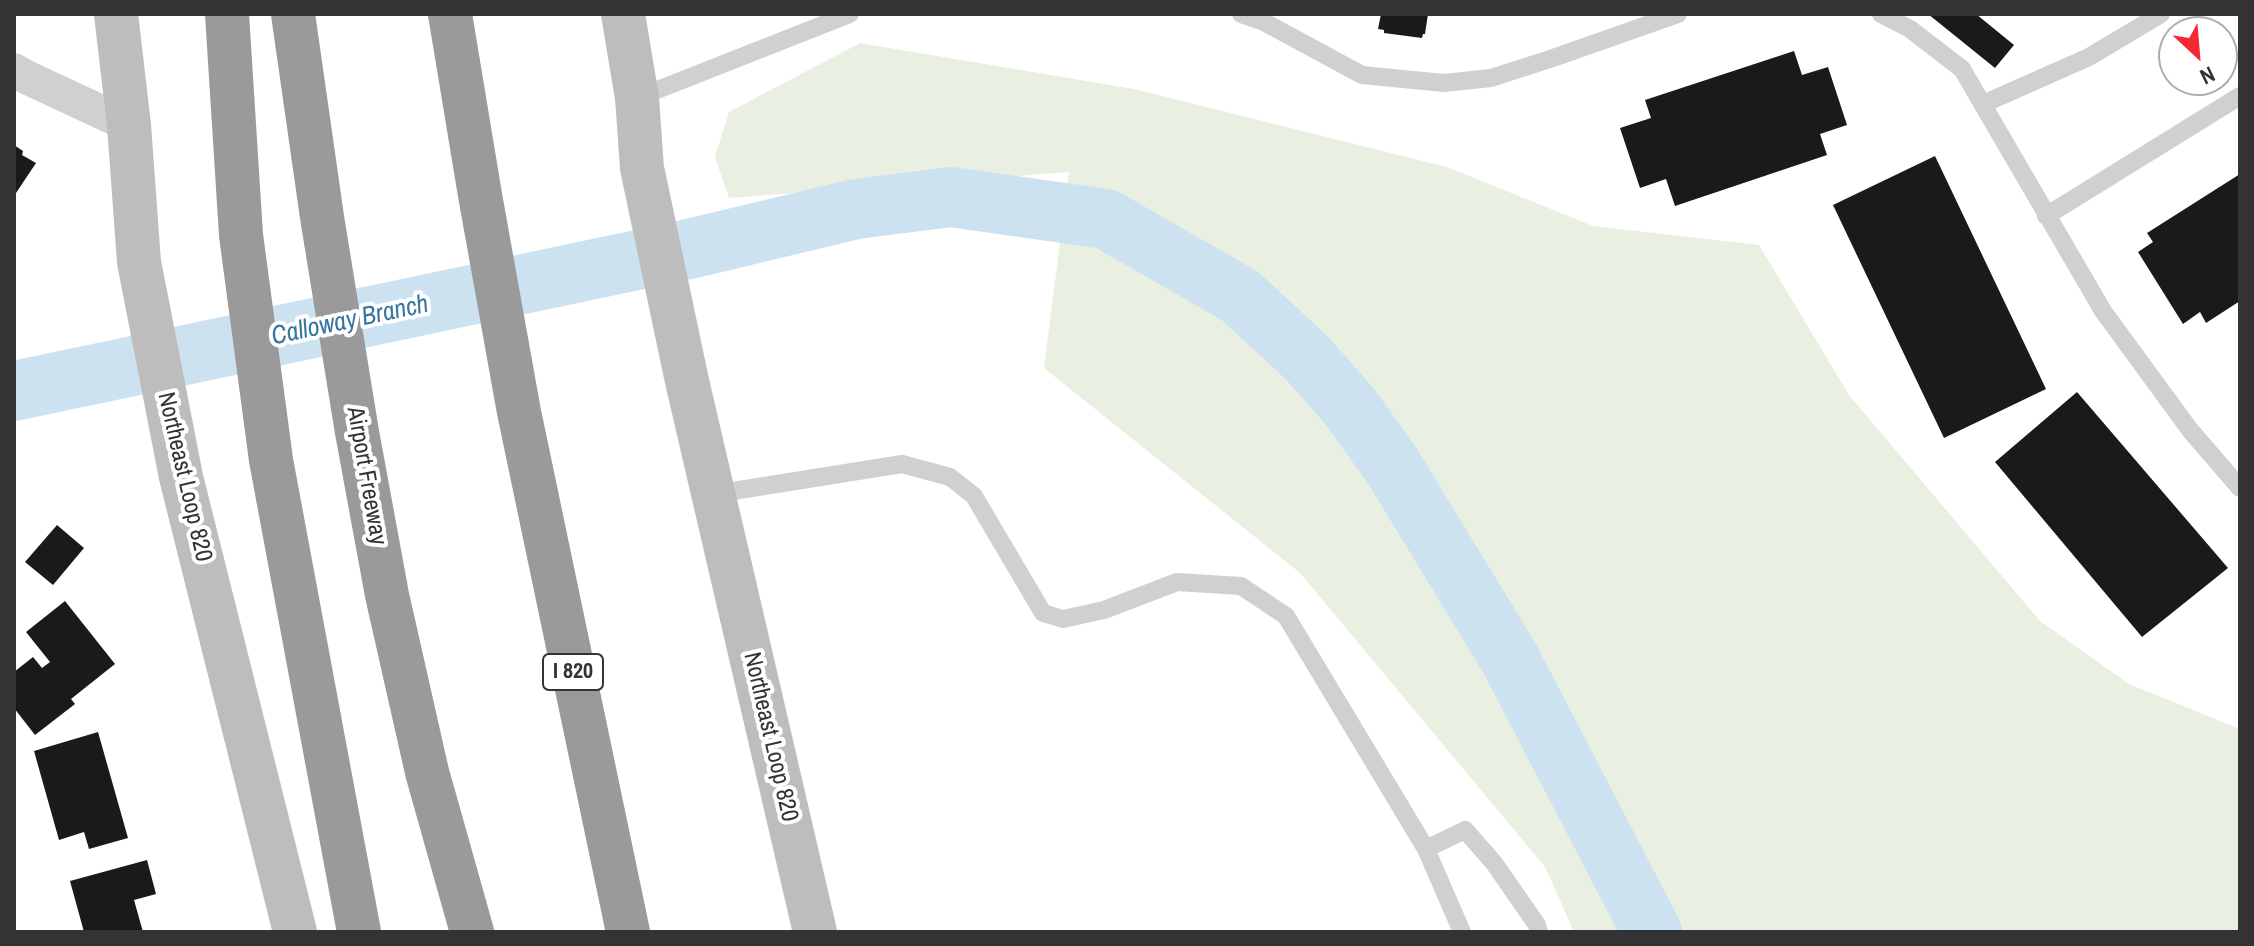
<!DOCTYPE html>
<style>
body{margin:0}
#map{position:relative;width:2254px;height:946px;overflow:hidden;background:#fff;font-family:"Archivo Narrow",sans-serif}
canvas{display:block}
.frame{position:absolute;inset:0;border:16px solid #333;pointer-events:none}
.north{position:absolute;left:2158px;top:16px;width:80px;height:80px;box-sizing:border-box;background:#fff;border:2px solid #adadad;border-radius:50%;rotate:154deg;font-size:22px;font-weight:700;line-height:32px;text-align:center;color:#333}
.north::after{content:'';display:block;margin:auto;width:28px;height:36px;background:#f62836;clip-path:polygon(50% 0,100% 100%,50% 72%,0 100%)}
</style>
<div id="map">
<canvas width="2254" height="946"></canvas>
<div class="frame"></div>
<div class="north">N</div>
</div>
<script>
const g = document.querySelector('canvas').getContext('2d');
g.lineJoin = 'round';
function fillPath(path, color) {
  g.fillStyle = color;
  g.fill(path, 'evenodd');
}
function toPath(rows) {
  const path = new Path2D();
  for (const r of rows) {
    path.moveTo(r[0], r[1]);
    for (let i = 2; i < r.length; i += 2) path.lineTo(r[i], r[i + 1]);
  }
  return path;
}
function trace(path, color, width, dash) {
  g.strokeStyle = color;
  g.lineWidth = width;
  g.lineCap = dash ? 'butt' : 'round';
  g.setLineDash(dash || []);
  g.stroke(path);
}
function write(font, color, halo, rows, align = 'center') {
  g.font = font + ' "Archivo Narrow",sans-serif';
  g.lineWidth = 8;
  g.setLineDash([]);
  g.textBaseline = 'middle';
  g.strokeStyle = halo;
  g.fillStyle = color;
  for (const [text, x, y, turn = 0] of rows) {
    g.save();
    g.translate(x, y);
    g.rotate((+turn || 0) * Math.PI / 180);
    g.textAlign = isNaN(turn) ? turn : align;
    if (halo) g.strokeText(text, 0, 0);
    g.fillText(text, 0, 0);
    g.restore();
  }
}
fillPath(toPath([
 [860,43,1134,89,1447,167,1593,226,1759,245,1849,395,2040,621,2129,684,2240,729,2240,932,1574,932,1545,867,1300,573,1044,368,1069,172,729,198,715,157,729,112]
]), '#e9f0e1');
trace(toPath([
 [14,391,685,250,856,209,951,197,1106,219,1240,296,1308,359,1351,408,1393,467,1510,659,1652,932]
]), '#cce2f1', 60);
fillPath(toPath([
 [1381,14,1428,14,1425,34,1423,34,1422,38,1384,33,1384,30,1378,29],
 [1928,14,1976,14,2014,45,1995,68],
 [1794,51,1802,75,1828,67,1847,125,1820,134,1827,155,1675,206,1666,179,1640,188,1620,128,1651,118,1645,100],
 [14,145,23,151,22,155,36,163,14,196],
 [1935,156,2046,389,1944,438,1833,205],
 [2240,174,2240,301,2206,323,2200,312,2183,324,2138,252,2153,242,2147,233],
 [2077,392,2228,568,2142,637,1995,462],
 [57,525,84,548,53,585,25,562],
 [65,601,115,664,71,699,75,704,35,735,14,708,14,672,33,657,42,668,50,662,26,632],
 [98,732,128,838,89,849,84,832,59,840,34,751],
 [147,860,156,894,134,900,143,932,84,932,70,881]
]), '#1a1a1a');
trace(toPath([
 [1241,14,1264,22,1362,75,1444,83,1491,78,1553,58,1678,14],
 [1881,14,1910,29,1962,69,2103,311,2190,430,2240,488],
 [637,98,850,14],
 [1983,104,2089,57,2161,14],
 [2046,216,2240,96],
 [714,494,902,464,950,477,974,496,1043,613,1063,619,1104,610,1177,582,1241,586,1286,616,1426,849,1462,932],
 [1426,849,1465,830,1494,863,1537,925,1539,932]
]), '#d0d0d0', 18);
trace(toPath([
 [14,70,26,77,129,125]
]), '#d0d0d0', 34);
trace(toPath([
 [116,14,129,125,139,262,181,477,295,932],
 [623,14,637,98,642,168,687,381,815,932]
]), '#bdbdbd', 44);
trace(toPath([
 [227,14,241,235,271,460,359,932],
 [293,14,322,217,357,432,387,595,427,772,472,932],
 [450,14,480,195,519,412,628,932]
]), '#9a9a9a', 44);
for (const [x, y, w] of [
 [573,672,60]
]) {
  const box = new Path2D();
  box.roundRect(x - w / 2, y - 18, w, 36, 6);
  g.fillStyle = '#fff';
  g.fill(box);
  trace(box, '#333', 2);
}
write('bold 22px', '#333', null, [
 ["I 820",573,672]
]);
write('24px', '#333', '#fff', [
 ["Airport Freeway",366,476,80],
 ["Northeast Loop 820",184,477,77],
 ["Northeast Loop 820",770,737,77]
]);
write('italic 26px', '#37769f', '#fff', [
 ["Calloway Branch",350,321,-12]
]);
</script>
